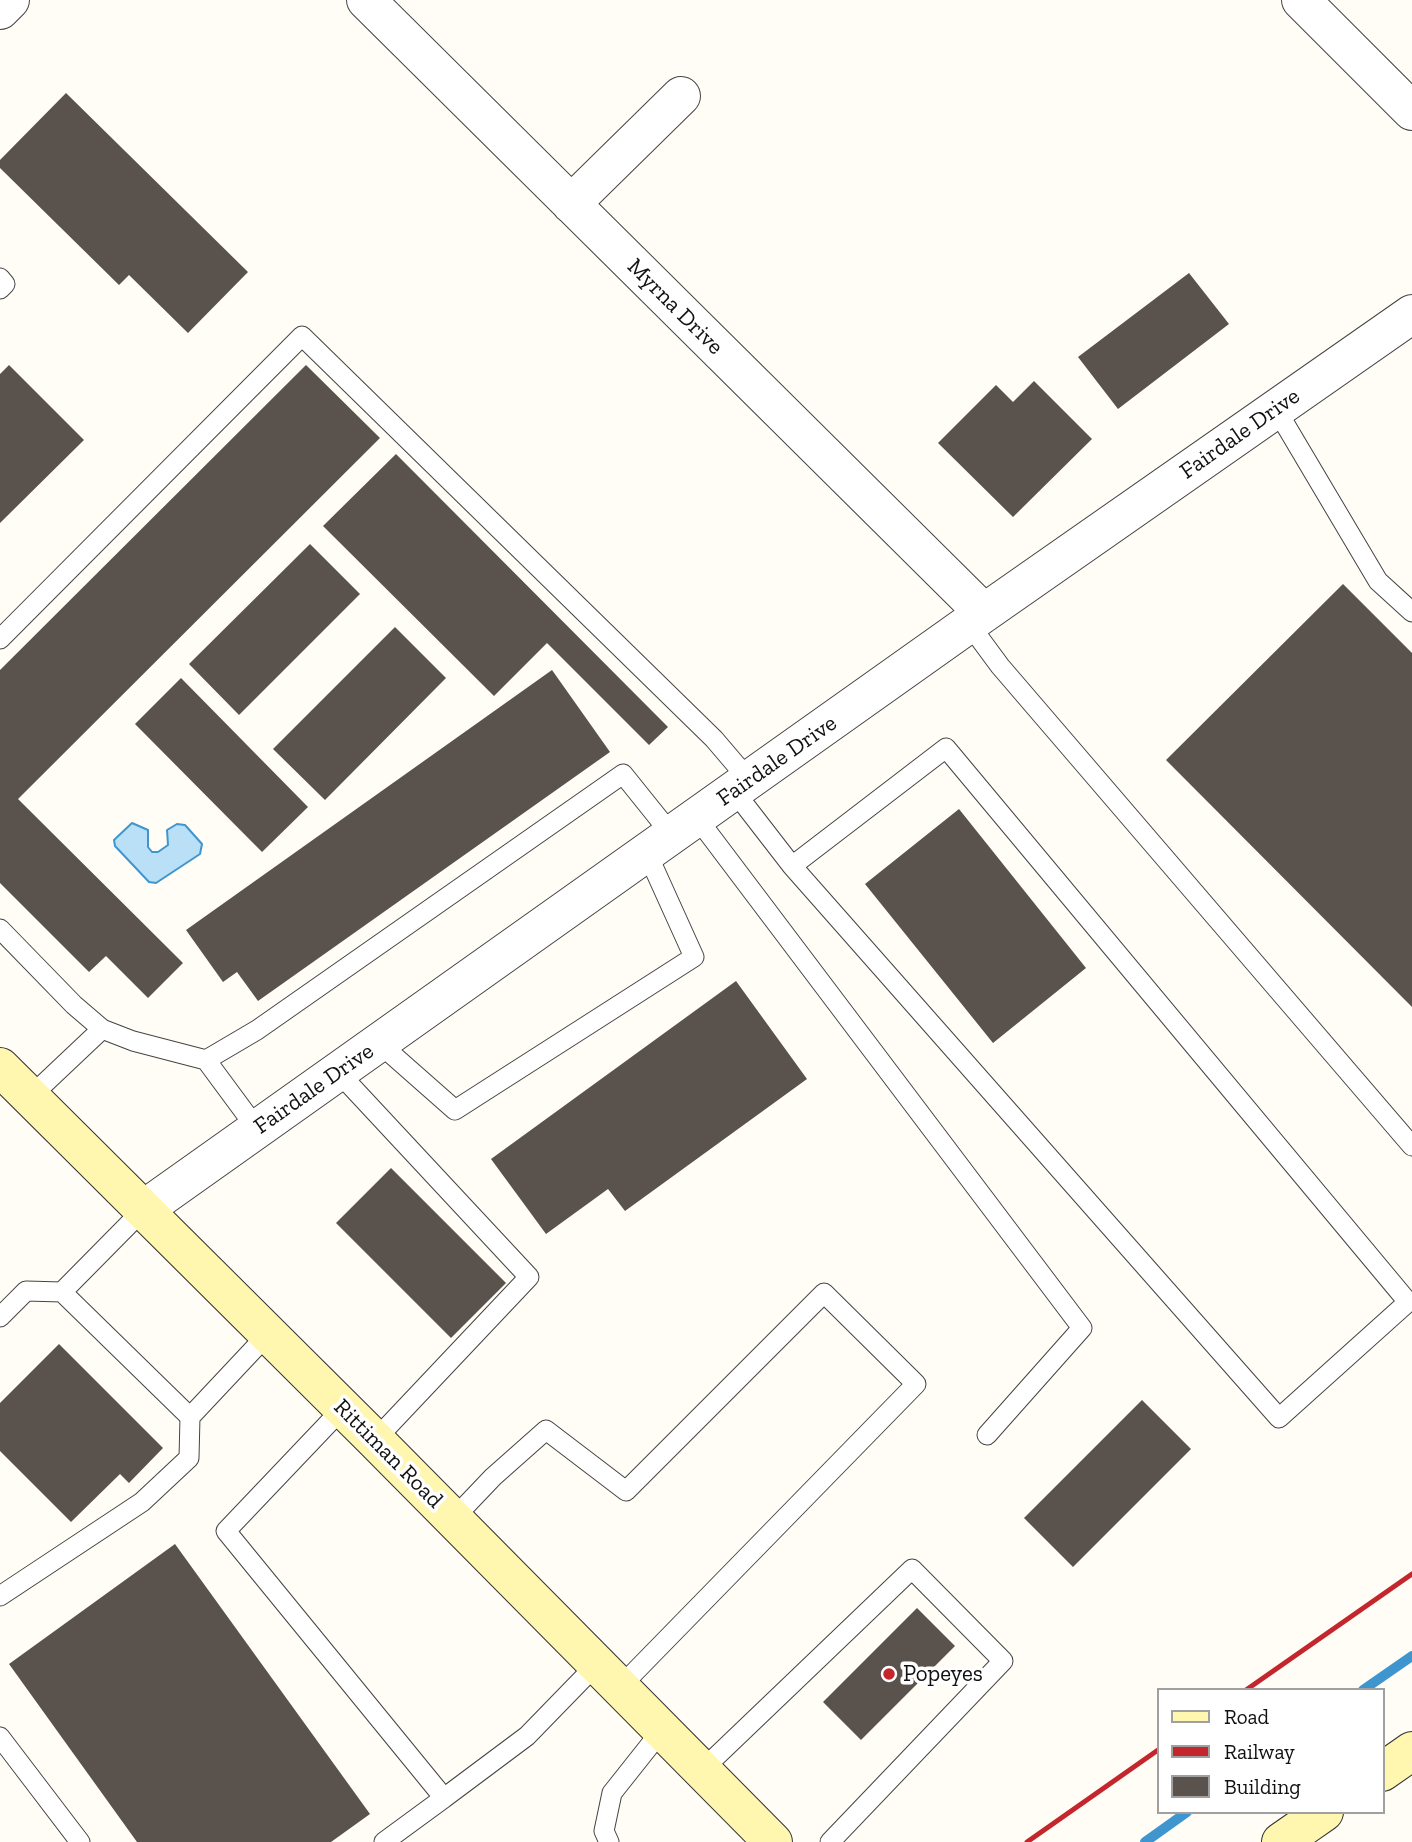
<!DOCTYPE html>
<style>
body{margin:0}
#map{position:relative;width:1412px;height:1842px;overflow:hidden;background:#fffdf5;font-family:"Zilla Slab",serif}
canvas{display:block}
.legend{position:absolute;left:1157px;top:1688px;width:228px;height:126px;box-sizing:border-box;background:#fff;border:2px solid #a0a0a0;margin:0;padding:9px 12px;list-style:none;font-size:21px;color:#111}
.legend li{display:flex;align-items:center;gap:14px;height:35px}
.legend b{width:35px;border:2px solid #a0a0a0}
</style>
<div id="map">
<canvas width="1412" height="1842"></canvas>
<ul class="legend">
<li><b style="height:9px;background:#fff6b0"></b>Road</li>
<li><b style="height:9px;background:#c4262e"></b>Railway</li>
<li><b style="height:19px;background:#5a524d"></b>Building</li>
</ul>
</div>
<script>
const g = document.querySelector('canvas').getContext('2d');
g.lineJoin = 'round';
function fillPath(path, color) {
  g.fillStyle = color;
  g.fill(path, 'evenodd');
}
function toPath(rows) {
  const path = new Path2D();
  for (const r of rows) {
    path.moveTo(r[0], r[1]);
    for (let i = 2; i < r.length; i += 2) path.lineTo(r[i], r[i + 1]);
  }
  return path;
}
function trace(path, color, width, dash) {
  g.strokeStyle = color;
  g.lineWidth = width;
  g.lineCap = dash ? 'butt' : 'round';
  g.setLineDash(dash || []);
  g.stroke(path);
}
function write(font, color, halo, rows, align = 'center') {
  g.font = font + ' "Zilla Slab",serif';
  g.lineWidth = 7;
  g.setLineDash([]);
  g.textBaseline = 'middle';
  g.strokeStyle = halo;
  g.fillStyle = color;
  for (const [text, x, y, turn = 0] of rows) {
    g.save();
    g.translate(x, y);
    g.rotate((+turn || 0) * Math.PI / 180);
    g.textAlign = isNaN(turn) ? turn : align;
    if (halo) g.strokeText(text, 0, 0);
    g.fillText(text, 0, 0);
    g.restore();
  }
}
const water = toPath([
 [132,823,148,830,148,847,152,852,158,852,168,845,167,830,177,824,185,825,202,844,200,854,156,883,149,882,115,846,114,840,132,823]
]);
fillPath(water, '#b9e0f7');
trace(water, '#3f96cf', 2);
trace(toPath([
 [1363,1690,1412,1656],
 [1145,1842,1187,1812]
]), '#3f96cf', 10);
fillPath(toPath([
 [66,93,248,272,188,333,129,275,119,285,0,168,0,160],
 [1189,273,1229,324,1118,409,1078,357],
 [9,365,84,440,0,523,0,374],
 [306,365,380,438,18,799,183,963,148,998,106,956,89,972,0,883,0,670],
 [1034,381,1092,439,1013,517,938,443,996,385,1013,402],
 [396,454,668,727,649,745,547,643,494,696,323,526],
 [310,544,360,594,239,715,189,664],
 [1343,584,1412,653,1412,1007,1166,760],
 [395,627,446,678,325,800,273,749],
 [552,670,610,752,258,1001,237,972,223,982,186,930],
 [181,678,308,807,262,852,135,724],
 [959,809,1086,968,993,1043,865,884],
 [736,981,807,1079,625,1211,608,1189,546,1234,491,1159],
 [391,1168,506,1283,451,1338,336,1223],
 [59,1344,163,1448,129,1483,120,1474,71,1522,0,1451,0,1403],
 [1142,1400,1191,1449,1073,1567,1024,1518],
 [175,1544,370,1814,331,1842,137,1842,9,1664],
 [917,1608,955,1646,861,1740,823,1702]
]), '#5a524d');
const lane = toPath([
 [0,278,5,284,0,289],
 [1276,409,1378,581,1412,612],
 [969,624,1000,666,1412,1146],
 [0,639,302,336,714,739,749,780],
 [734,791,792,866,1279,1418,1408,1302,946,748,792,866],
 [697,818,1082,1328,987,1435],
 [0,929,74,1005,102,1029,30,1097],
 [102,1029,133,1041,206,1060,257,1129],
 [379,1043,455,1110,694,957,647,853],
 [206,1060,257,1030,623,774,672,835],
 [338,1072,529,1277,375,1440],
 [62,1292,143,1210],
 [0,1317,26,1291,62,1292,190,1417],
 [343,1408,226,1531,444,1798,384,1842],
 [453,1519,493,1477,546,1430,626,1491,824,1293,916,1384,620,1687],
 [0,1596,142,1502,189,1458,190,1417,267,1335],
 [0,1737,80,1842],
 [702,1770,912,1569,1003,1661,830,1842],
 [444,1798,527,1736,597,1664],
 [609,1842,604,1831,612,1793,662,1730]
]);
const street = toPath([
 [366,0,984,613],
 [1301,0,1412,111],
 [0,10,10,0],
 [571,204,681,96],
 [143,1210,984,613,1412,314]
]);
const secondary = toPath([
 [0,1067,375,1440,773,1842],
 [1382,1772,1412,1751],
 [1281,1842,1324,1812]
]);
trace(lane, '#444', 21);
trace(street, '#444', 40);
trace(secondary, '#333', 40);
trace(lane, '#fff', 19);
trace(street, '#fff', 38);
trace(secondary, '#fff6b0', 38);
trace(toPath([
 [1246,1690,1412,1574],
 [1027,1842,1158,1750]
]), '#c4262e', 5);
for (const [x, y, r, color] of [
 [889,1674,7,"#c4262e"]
]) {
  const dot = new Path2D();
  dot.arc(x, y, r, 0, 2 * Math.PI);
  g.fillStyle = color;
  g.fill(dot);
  trace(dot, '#fff', 2.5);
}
write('23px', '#111', '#fff', [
 ["Myrna Drive",675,307,45],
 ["Fairdale Drive",1240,434,-35],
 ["Fairdale Drive",777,761,-35],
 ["Fairdale Drive",314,1089,-35],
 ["Rittiman Road",388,1454,45]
]);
write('23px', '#111', '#fff', [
 ["Popeyes",903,1674]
], 'left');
</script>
